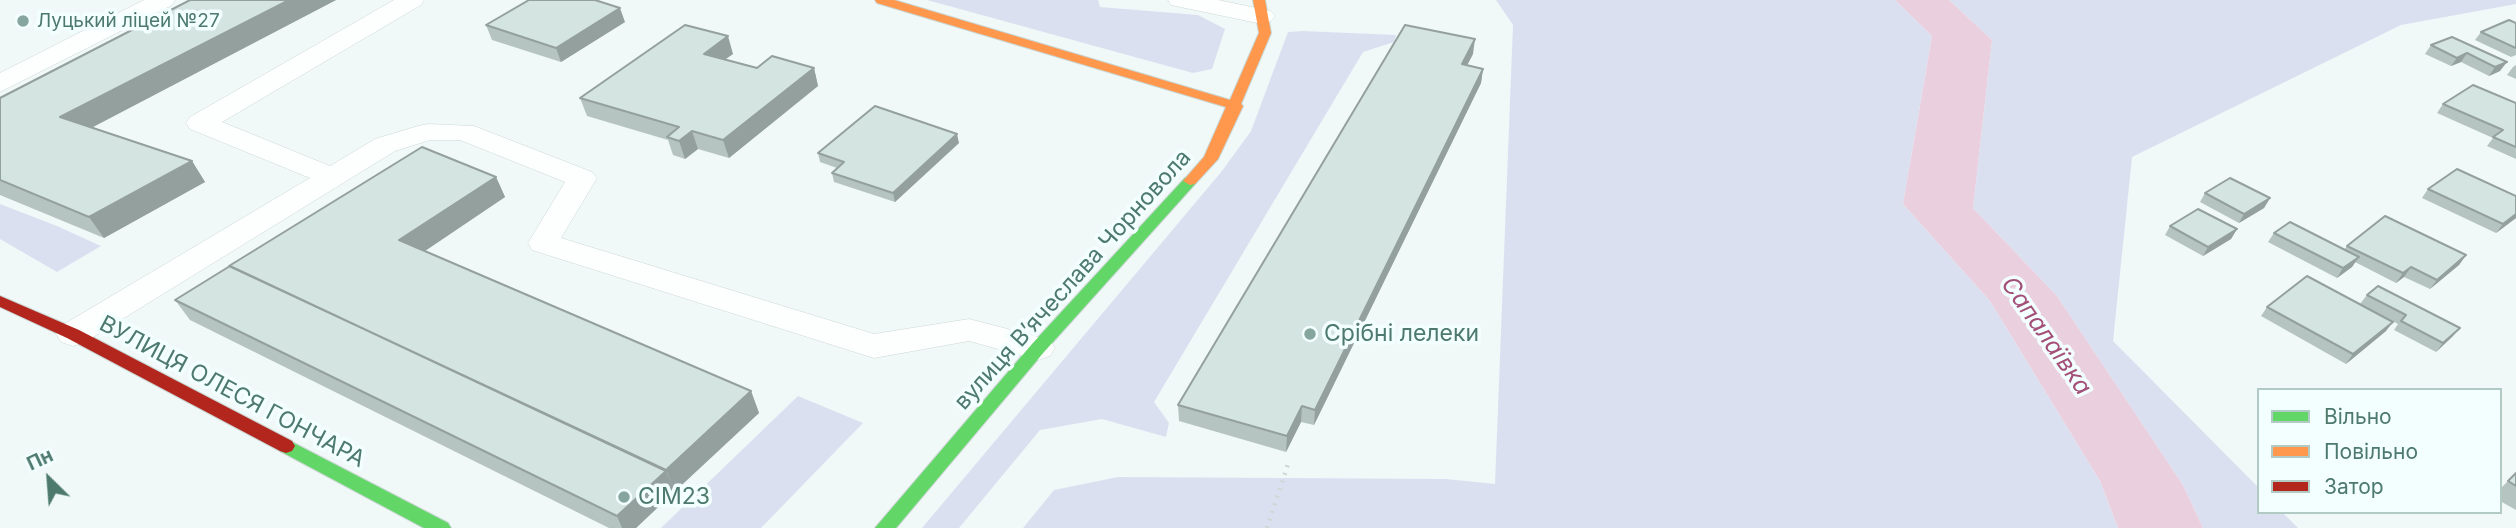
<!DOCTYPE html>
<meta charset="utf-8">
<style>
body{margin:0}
#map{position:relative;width:2516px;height:528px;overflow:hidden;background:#f0f9f8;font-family:Inter,sans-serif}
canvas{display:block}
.legend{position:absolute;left:2257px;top:388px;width:245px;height:126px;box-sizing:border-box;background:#f3fffe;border:2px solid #b1cac4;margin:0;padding:9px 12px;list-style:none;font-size:21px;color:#4d7a6c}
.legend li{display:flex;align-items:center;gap:14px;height:35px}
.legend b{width:35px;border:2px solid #b1cac4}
.north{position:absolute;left:14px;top:444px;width:70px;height:70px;-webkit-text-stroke:5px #f3fffe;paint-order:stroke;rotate:335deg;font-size:19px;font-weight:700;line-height:28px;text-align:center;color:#4d7a6c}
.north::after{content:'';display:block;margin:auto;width:24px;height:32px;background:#4d7a6c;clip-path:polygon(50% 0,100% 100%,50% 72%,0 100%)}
</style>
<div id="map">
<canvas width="2516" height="528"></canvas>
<ul class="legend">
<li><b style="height:9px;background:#63d668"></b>Вільно</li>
<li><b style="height:9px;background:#ff974d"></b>Повільно</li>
<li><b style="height:9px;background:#b3261e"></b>Затор</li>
</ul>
<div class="north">Пн</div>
</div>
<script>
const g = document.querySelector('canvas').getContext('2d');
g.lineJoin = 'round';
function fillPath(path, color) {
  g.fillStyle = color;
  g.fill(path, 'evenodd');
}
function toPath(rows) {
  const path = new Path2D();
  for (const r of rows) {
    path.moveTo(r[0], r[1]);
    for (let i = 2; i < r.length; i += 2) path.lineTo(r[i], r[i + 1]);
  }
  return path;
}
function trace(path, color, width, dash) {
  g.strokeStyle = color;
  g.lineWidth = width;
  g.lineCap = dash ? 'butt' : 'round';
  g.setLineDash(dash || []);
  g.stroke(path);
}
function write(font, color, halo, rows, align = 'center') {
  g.font = font + ' Inter,sans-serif';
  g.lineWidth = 7;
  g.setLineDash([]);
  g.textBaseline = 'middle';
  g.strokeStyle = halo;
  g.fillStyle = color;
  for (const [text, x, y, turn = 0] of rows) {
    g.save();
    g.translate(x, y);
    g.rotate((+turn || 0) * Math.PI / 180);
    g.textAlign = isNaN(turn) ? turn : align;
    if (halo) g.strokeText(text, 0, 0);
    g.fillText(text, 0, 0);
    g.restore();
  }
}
fillPath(toPath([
 [927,0,1098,0,1100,7,1198,15,1225,29,1212,69,1193,73],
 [1496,0,1895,0,1932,36,1903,204,1990,301,2100,481,2118,528,1023,528,1054,490,1118,477,1446,479,1495,484,1513,25],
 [1949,0,2516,0,2516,4,2401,25,2132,157,2113,341,2259,488,2259,512,2282,512,2298,528,2203,528,2183,485,2057,296,1973,208,1992,40],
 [1303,31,1396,35,1394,42,1363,52,1154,402,1169,423,1166,437,1102,419,1040,430,959,528,922,528,1222,171,1251,131,1288,32],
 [0,204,57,226,101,246,57,272,0,239],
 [798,396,863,423,761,528,661,528]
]), '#dbe0f1');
fillPath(toPath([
 [1895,0,1949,0,1992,40,1973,208,2057,296,2183,485,2203,528,2118,528,2100,481,1990,301,1903,204,1932,36]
]), '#ead0df');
const lane = toPath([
 [144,0,175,0,172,5,0,92,0,73,144,0],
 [394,0,424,0,421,5,222,122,330,166,375,139,418,126,428,124,474,126,592,172,597,178,561,238,874,334,969,319,1050,340,1055,348,1050,356,1038,360,969,341,874,358,532,250,528,243,565,182,460,140,430,140,395,151,85,342,73,346,61,342,56,334,61,326,310,178,190,129,186,123,190,117,394,0],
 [1168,0,1218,0,1271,11,1275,16,1271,21,1262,24,1171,5,1168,0]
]);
const fast = toPath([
 [1190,177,1195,178,1197,181,1195,184,1044,352,896,528,875,528,1032,344,1185,178,1190,177],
 [286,439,448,523,451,528,424,528,280,451,277,446,280,441,286,439]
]);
const slow = toPath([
 [875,0,894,0,1230,100,1259,33,1253,0,1265,0,1271,33,1241,104,1243,106,1218,159,1195,184,1190,185,1183,181,1204,157,1226,107,877,3,875,0]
]);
const jam = toPath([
 [0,296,79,330,292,441,295,446,292,451,286,453,280,451,67,338,0,307,0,296]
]);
trace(lane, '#ccd7d6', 1);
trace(fast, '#c9d6d3', 2);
trace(slow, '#c9d6d3', 2);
trace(jam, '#c9d6d3', 2);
trace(toPath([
 [1267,528,1288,464]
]), '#cdd9d6', 4.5, [2, 6]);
fillPath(lane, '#fdfefe');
fillPath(fast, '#63d668');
fillPath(slow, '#ff974d');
fillPath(jam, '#b3261e');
fillPath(toPath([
 [190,0,336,0,92,127,192,161,205,182,104,238,0,195,0,98],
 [625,22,561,62,492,40,486,25],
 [2516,23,2516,55,2511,57,2475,40,2481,32],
 [2452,37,2500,71,2489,76,2461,62,2451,66,2425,54,2431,45],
 [733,54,725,59,757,68,814,68,818,86,729,158,698,149,685,159,673,155,668,140,587,116,580,98],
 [1473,54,1467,65,1483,69,1481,83,1314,425,1301,422,1286,452,1179,421,1178,405],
 [2516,65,2516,79,2507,75,2513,67],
 [2516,103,2516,159,2487,146,2493,138,2437,113,2443,104],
 [959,143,895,202,834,182,832,173,837,168,820,162,818,153],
 [496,177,505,197,425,251,751,391,759,413,636,528,609,528,190,320,175,300],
 [2428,189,2516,196,2516,218,2496,233,2422,198],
 [2205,193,2270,198,2264,208,2239,223,2200,202],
 [2170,226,2237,229,2231,239,2203,256,2165,235],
 [2274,233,2344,250,2347,246,2466,255,2459,265,2430,289,2404,277,2396,283,2355,262,2352,267,2337,278,2268,242],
 [2367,295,2460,328,2452,337,2436,352,2394,330,2398,324,2360,304],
 [2267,307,2386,331,2346,364,2261,316],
 [2516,473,2516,510,2500,501,2500,489]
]), '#b6c4c1');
fillPath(toPath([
 [289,0,336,0,74,137,60,117],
 [620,8,625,22,561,62,556,48],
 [728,36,733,54,709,71,704,54],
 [1475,39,1473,54,1460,79,1462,64],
 [2467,53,2461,62,2451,66,2457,58],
 [2507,62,2500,71,2489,76,2495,67],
 [814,68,818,86,729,158,723,140],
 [1483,69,1481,83,1314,425,1315,410],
 [692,131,698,149,685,159,679,141],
 [957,134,959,143,895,202,893,193],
 [192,161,205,182,104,238,89,217],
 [496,177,505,197,410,261,399,240],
 [2270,198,2264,208,2239,223,2244,214],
 [2516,214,2516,218,2496,233,2503,224],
 [2237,229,2231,239,2203,256,2208,247],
 [2466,255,2459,265,2430,289,2437,280],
 [2359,257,2352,267,2337,278,2343,268],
 [2411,267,2404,277,2396,283,2403,273],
 [2393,322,2386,331,2346,364,2353,354],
 [2460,328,2452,337,2436,352,2443,343],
 [751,391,759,413,675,491,666,470],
 [1302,406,1301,422,1286,452,1287,436],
 [666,471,675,491,636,528,622,528,617,516]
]), '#94a09d');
const building = toPath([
 [190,0,289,0,60,117,192,161,89,217,0,180,0,98,190,0],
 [529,0,595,0,620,8,556,48,486,25,529,0],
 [2509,20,2516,23,2516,48,2481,32,2509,20],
 [685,25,728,36,704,54,757,68,772,56,814,68,723,140,692,131,679,141,667,137,679,127,580,98,685,25],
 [1405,25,1475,39,1462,64,1483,69,1315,410,1302,406,1287,436,1178,405,1405,25],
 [2452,37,2507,62,2495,67,2467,53,2457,58,2431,45,2452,37],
 [2473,85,2516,103,2516,147,2493,137,2503,130,2443,104,2473,85],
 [875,106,957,134,893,193,832,173,844,162,818,153,875,106],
 [422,147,496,177,399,240,751,391,666,470,229,266,422,147],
 [2457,169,2516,196,2516,214,2503,224,2428,189,2457,169],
 [2230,178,2270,198,2244,214,2205,193,2230,178],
 [2198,209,2237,229,2208,247,2170,226,2198,209],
 [2385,216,2466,255,2437,280,2411,267,2403,273,2347,246,2385,216],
 [2290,222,2359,257,2343,268,2274,233,2290,222],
 [230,266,666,471,617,516,175,300,230,266],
 [2307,276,2393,322,2353,354,2267,307,2307,276],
 [2378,286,2460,328,2443,343,2401,321,2406,315,2367,295,2378,286],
 [2516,473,2516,486,2508,481,2516,473]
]);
fillPath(building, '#d4e4e0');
trace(building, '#94a09d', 2);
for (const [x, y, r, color] of [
 [23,21,7,"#86a69d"],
 [1310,334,7,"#86a69d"],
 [624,497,7,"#86a69d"]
]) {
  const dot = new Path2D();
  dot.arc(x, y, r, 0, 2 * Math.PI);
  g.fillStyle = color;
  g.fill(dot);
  trace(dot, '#f3fffe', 2.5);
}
write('19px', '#4d7a6c', '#f3fffe', [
 ["Луцький ліцей №27",37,21]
], 'left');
write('23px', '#4d7a6c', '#f3fffe', [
 ["вулиця Вʼячеслава Чорновола",1073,280,-48],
 ["ВУЛИЦЯ ОЛЕСЯ ГОНЧАРА",232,392,28]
]);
write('23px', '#4d7a6c', '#f3fffe', [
 ["Срібні лелеки",1324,334],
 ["СІМ23",638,497]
], 'left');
write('italic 24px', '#a34f78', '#f3fffe', [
 ["Сапалаївка",2046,336,55]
]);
</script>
